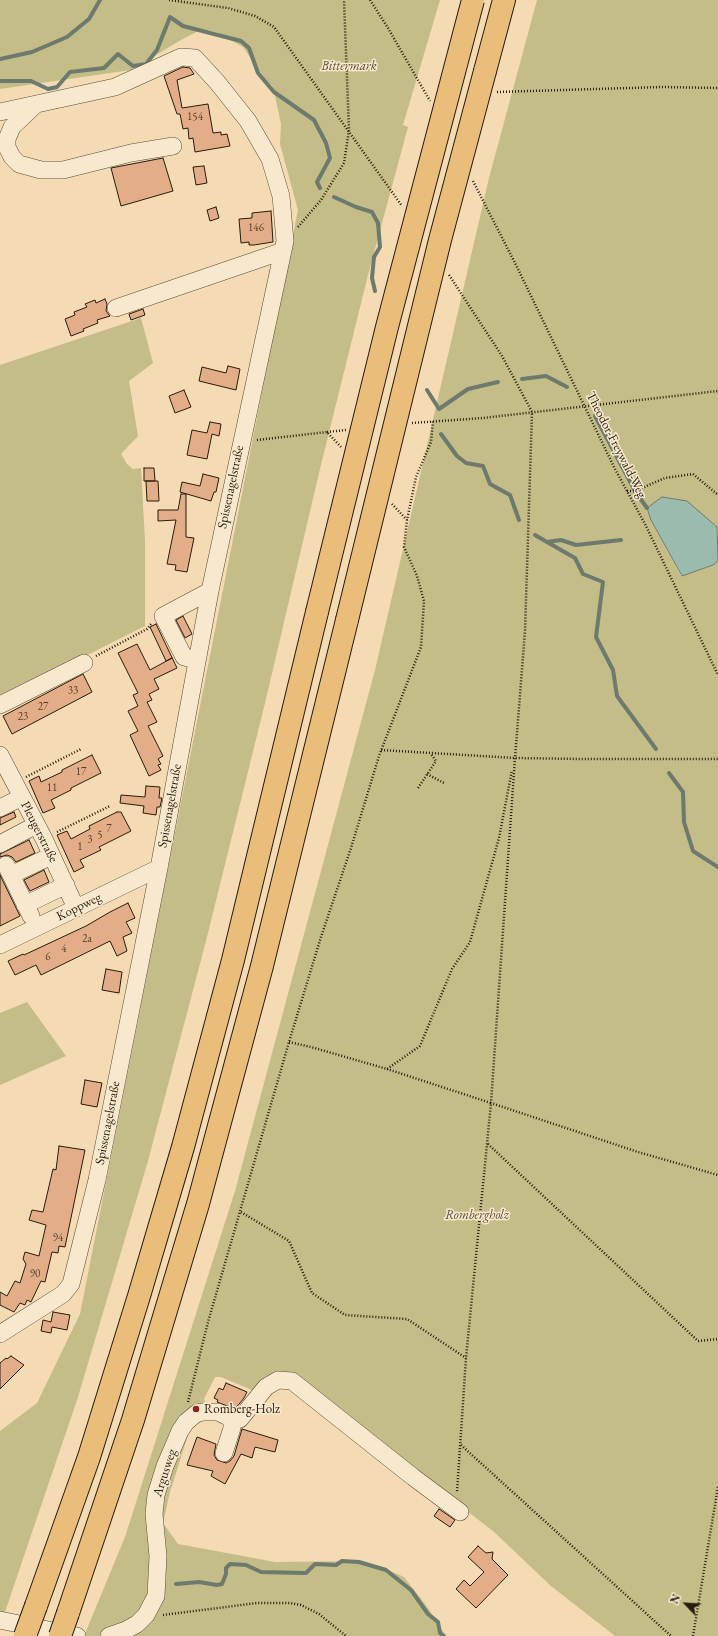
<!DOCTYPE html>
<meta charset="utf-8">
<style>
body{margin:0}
#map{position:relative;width:718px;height:1636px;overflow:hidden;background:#f4dbb3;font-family:"EB Garamond",serif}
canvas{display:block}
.north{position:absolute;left:666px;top:1584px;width:40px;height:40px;-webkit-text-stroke:3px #f8e8ce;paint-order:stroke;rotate:295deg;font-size:11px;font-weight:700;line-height:16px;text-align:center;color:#271c0d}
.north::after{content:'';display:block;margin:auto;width:14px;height:18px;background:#271c0d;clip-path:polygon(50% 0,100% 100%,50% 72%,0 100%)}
</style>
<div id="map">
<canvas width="718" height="1636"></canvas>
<div class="north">N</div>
</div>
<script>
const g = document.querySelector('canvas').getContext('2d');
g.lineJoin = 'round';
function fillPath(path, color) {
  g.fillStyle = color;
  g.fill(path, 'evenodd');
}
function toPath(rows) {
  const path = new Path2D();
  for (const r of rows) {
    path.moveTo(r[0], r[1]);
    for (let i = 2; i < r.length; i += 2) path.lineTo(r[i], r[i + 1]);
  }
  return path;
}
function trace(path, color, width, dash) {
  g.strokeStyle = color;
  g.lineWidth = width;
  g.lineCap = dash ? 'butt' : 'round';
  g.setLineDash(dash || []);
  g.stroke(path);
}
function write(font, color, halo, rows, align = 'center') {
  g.font = font + ' "EB Garamond",serif';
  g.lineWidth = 3;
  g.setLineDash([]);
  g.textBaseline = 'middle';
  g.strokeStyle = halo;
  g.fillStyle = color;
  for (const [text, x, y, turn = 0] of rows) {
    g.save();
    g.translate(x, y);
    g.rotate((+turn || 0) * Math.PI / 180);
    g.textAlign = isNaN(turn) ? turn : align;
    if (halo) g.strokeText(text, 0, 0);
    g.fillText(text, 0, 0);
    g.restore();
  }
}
fillPath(toPath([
 [0,0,440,0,403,125,408,127,368,275,319,473,266,699,207,937,148,1161,78,1397,5,1612,0,1615,0,1431,37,1403,80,1314,298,210,280,144,281,124,273,87,265,79,243,47,216,32,202,29,181,40,131,70,0,89],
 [537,0,718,0,718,529,717,527,647,508,651,520,681,576,713,565,718,561,718,1636,615,1636,551,1586,493,1531,291,1376,254,1391,221,1377,215,1377,204,1399,210,1416,191,1426,170,1492,163,1523,178,1544,275,1562,359,1561,381,1567,404,1577,428,1608,446,1636,84,1636,125,1537,235,1191,375,670,489,178],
 [141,318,153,363,129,381,138,436,121,454,127,464,133,469,141,468,145,541,145,626,0,699,0,365],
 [27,1002,66,1056,0,1085,0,1013]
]), '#c4bd87');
const water = toPath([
 [662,497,687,501,717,527,718,561,713,565,682,576,651,520,647,508,662,497]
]);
fillPath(water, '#9cbbaf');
trace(water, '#6d7b6e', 1);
trace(toPath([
 [0,59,32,52,67,37,89,19,100,0],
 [0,81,31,81,48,89,57,87,70,72,104,68,118,54,133,66,146,64,157,50,170,17,183,26,241,41,249,48,258,73,274,92,314,120,326,143,330,158,317,182,320,188],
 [334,197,356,207,372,212,378,223,380,247,374,257,372,278,375,291],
 [522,379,546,376,567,387],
 [427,390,439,409,468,389,498,382],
 [595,416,635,491,647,508],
 [441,434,457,456,466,463,483,466,490,484,510,495,519,520],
 [535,535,547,542,561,540,576,545,621,540],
 [547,542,575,558,583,574,603,582,596,637,613,670,617,696,656,749],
 [669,773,683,792,684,822,693,851,718,867],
 [176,1584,199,1582,217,1585,222,1584,226,1574,226,1568,230,1564,246,1565,261,1572,306,1573,315,1564,336,1565,342,1561,359,1562,386,1570,411,1590,428,1614,438,1622,440,1633,444,1636]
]), '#6d7b6e', 4);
const building = toPath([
 [183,67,190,68,194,74,177,80,182,108,208,104,213,133,221,132,221,135,227,134,230,146,195,152,193,138,189,139,188,128,183,129,180,114,177,114,164,76,183,67],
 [163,158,173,191,121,206,111,168,163,158],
 [204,166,207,183,196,185,193,167,204,166],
 [216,207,219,218,210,221,207,210,216,207],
 [271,211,273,242,254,245,249,245,249,242,241,243,239,219,252,218,252,213,271,211],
 [105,299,107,304,106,311,110,316,97,320,98,323,83,329,84,331,71,336,65,319,75,315,74,312,87,307,85,304,95,300,96,303,105,299],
 [143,309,145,315,131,320,129,314,143,309],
 [228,366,240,369,236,390,199,381,202,367,226,373,228,366],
 [184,390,191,407,175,413,169,396,184,390],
 [210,422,221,424,219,436,212,434,207,459,187,455,192,430,207,433,210,422],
 [144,468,154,468,155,481,144,481,144,468],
 [203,474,219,478,216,492,214,492,211,501,180,492,182,482,200,486,203,474],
 [146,481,158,481,159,501,147,501,146,481],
 [181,494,186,494,186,537,194,538,187,572,175,570,176,565,167,564,176,520,158,521,158,510,178,510,181,494],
 [183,616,192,634,185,638,176,620,183,616],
 [156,624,177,668,154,679,159,689,149,694,152,700,147,702,157,722,148,726,163,756,158,759,161,764,158,765,161,770,149,776,130,735,138,731,128,711,138,706,133,695,138,693,118,653,137,644,150,670,172,658,166,661,150,627,156,624],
 [83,674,92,692,12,734,3,716,83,674],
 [92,755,101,773,71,788,71,790,51,800,55,808,43,813,29,781,39,776,41,782,62,772,62,770,92,755],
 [146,786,160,787,159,798,162,798,160,807,157,807,156,815,143,813,144,806,120,803,121,795,145,797,146,786],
 [14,812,16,817,0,825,0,818,14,812],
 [117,812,121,812,131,831,99,847,101,850,80,860,84,867,74,872,57,835,67,831,71,839,90,829,89,826,117,812],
 [29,840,35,853,16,862,12,857,7,855,0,857,0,854,29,840],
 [44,870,49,882,30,891,24,880,44,870],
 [0,875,20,916,0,926,0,875],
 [128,903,135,918,126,922,132,933,123,937,127,951,117,956,110,941,41,975,36,965,15,975,8,961,23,954,24,955,86,926,110,912,128,903],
 [106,969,122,972,119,993,102,990,106,969],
 [85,1080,102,1083,97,1107,81,1104,85,1080],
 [59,1146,85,1150,65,1247,59,1246,58,1253,52,1252,45,1282,41,1281,31,1302,27,1300,25,1305,20,1303,14,1312,0,1305,0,1292,7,1296,15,1281,20,1283,26,1264,23,1259,25,1252,39,1256,46,1225,29,1220,32,1210,43,1212,53,1169,56,1170,59,1146],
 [53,1312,70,1315,67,1330,52,1327,51,1333,41,1331,43,1320,51,1322,53,1312],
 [11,1356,24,1365,0,1389,0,1363,6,1358,7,1359,11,1356],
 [226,1383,247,1392,244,1398,235,1409,217,1402,218,1400,214,1398,219,1388,223,1390,226,1383],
 [242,1429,278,1440,275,1452,255,1447,252,1458,241,1454,225,1484,211,1476,213,1471,187,1465,197,1437,216,1444,214,1455,217,1460,226,1463,230,1461,234,1456,242,1429],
 [439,1509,455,1520,450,1527,434,1516,439,1509],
 [478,1546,486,1553,493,1552,492,1559,508,1575,476,1608,456,1589,464,1580,470,1586,484,1572,468,1557,478,1546]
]);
fillPath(building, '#e3ae87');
trace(building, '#271c0d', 1);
const minor = toPath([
 [35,105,12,127,7,139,7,147,12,157,19,164,41,170,63,170,131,153,173,146],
 [0,112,115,87,181,57,195,58,217,82,248,121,270,159,281,196,285,241,210,591,159,868,97,1180,71,1284,63,1294,0,1334],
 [116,308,283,251],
 [197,660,184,657,163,616,210,591],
 [0,705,84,663],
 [0,755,44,839,76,908],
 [0,808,22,797],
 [0,844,36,825],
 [6,865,31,916],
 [11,875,51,856],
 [25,905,66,885],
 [0,945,159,868],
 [232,1419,240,1419,266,1387,278,1380,292,1381,413,1477,460,1512],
 [0,1620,77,1636],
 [109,1636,126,1630,137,1624,146,1615,156,1596,158,1556,154,1514,156,1495,165,1466,180,1431,186,1422,197,1413,203,1412,218,1412,232,1419,232,1428,224,1453]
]);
const highway = toPath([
 [485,71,504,0],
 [36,1606,89,1457,139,1296,183,1147,233,960,317,612],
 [68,1613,133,1420,198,1204,262,966,347,620]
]);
trace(minor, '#5a4c36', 18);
trace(highway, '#271c0d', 24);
trace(toPath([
 [169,0,228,8,255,16,274,27,402,206],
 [370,0,388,28,430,101],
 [497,92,662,87,718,88],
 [473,181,516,265,615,469,645,524,718,675],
 [298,227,321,200,344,163,349,130,344,0],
 [449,275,502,356,532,412,525,631,515,758,491,1103,638,1152,718,1175],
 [412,423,483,418,718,391],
 [327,432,346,430],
 [257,440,327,432,341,447],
 [627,491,635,491,665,478,693,474,718,495],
 [392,504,407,520],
 [96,656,147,629,152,623],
 [381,750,515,758,582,759,718,759],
 [427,774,444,783],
 [26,777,81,749],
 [418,788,436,761,431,754],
 [57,832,110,806],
 [289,1042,311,1047,387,1069,420,1046,452,969,470,942,499,838,512,770],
 [387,1069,491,1103,466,1358,457,1492],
 [488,1144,698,1341,718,1339],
 [241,1212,289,1241,312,1293,345,1315,407,1319,466,1358],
 [188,1402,208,1322,289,1042,321,937,351,848,379,756,421,647,424,601,417,576,404,547,407,520,416,477,431,442,433,421],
 [461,1445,671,1636],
 [163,1615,257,1603,290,1603,301,1605,319,1614,346,1636],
 [693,1636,718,1487]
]), '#271c0d', 2.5, [1, 2]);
trace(minor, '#f8e8ce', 17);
trace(highway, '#eabe7a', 22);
const highwayBridge = toPath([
 [317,612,387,327,473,0],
 [347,620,440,240,485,71],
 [25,1636,36,1606],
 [60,1636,68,1613]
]);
trace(highwayBridge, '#271c0d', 24, []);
trace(highwayBridge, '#eabe7a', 22);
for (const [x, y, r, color] of [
 [196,1409,4,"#8f2418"]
]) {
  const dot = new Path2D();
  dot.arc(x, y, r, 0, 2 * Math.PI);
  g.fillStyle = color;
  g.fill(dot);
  trace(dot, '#f8e8ce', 1.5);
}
write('11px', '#56402c', null, [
 ["154",195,117],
 ["146",256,228],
 ["33",73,691],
 ["27",43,707],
 ["23",23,717],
 ["17",81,772],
 ["11",52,788],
 ["7",109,829],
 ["5",100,835],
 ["3",90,840],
 ["1",80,847],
 ["2a",87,939],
 ["4",64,949],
 ["6",48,957],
 ["94",58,1238],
 ["90",35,1274]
]);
write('italic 13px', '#564c32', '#f8e8ce', [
 ["Bittermark",349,66],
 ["Rombergholz",477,1215]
]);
write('13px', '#271c0d', '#f8e8ce', [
 ["Theodor-Freywald-Weg",616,445,63],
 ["Spissenagelstraße",231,487,-78],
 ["Spissenagelstraße",170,806,-80],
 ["Pleugerstraße",39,832,63],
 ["Koppweg",79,907,-26],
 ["Spissenagelstraße",108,1123,-79],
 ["Argusweg",165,1473,-72]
]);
write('13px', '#271c0d', '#f8e8ce', [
 ["Romberg-Holz",204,1409]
], 'left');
</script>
